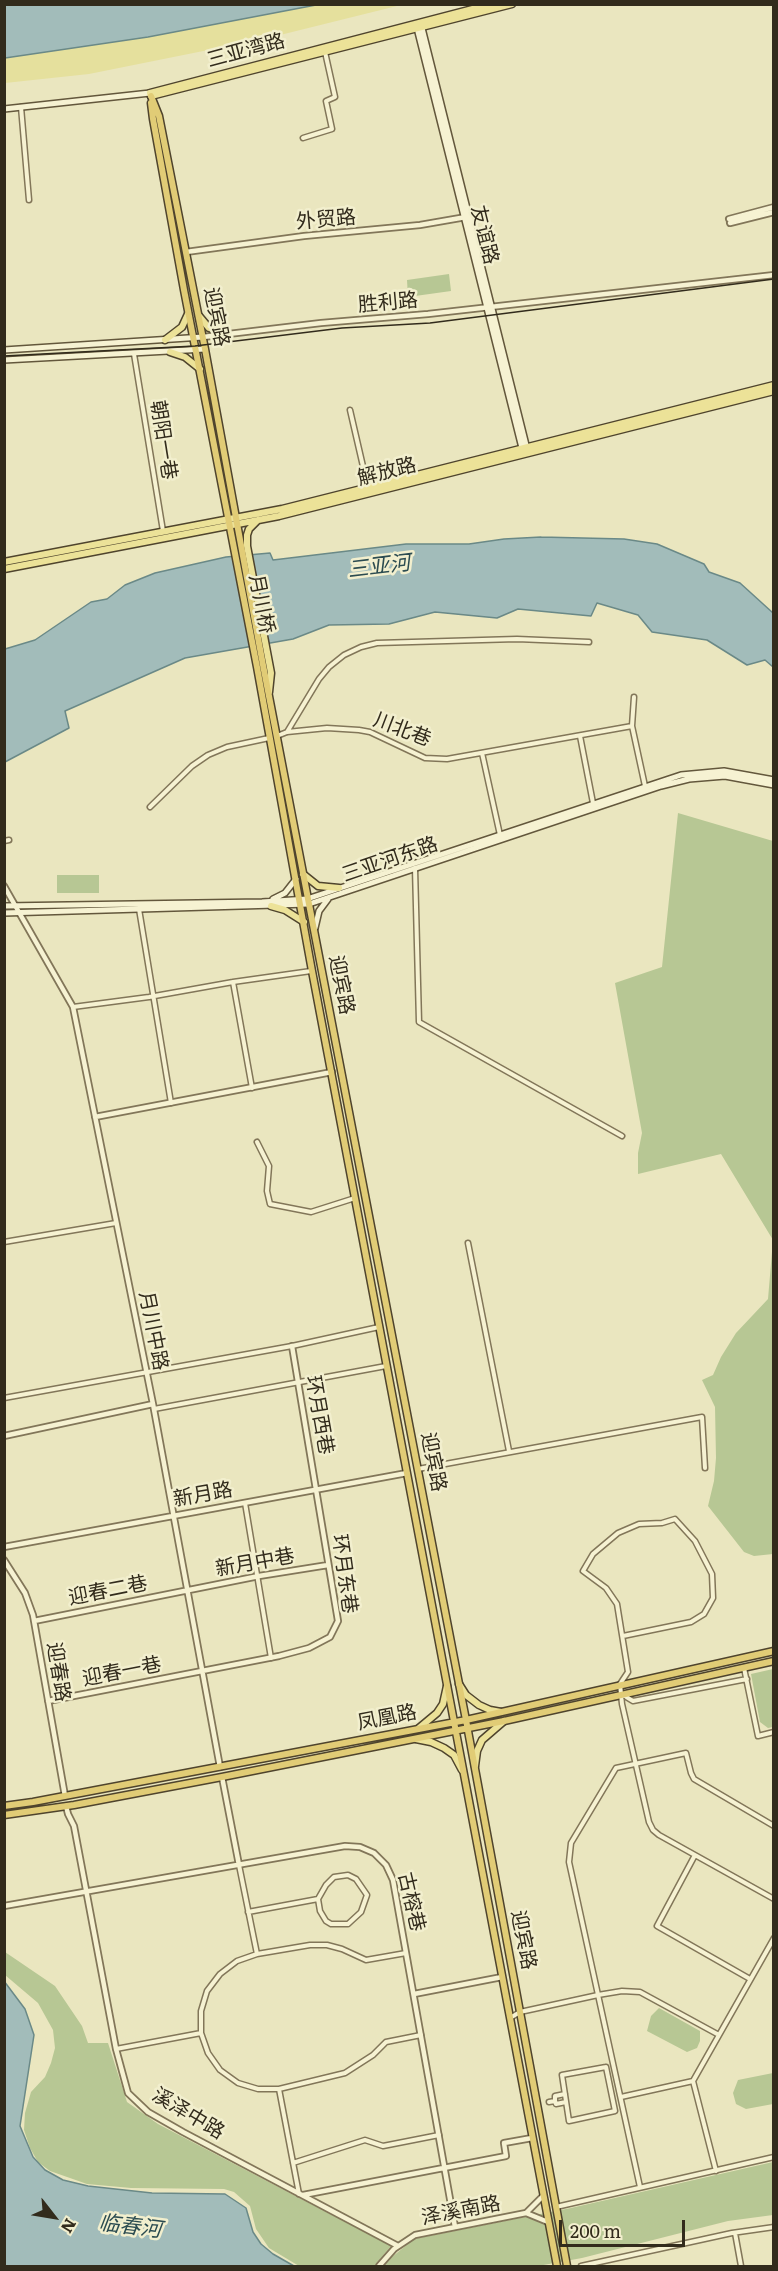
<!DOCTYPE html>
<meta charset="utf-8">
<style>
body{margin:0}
#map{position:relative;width:778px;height:2271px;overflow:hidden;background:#eae6bf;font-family:Literata,serif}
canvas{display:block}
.frame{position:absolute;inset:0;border:6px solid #322b1c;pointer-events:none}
.north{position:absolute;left:24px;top:2187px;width:60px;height:60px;-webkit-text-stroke:4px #f2efce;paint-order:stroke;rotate:121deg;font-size:16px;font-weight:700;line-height:24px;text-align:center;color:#322b1c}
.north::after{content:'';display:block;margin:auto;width:21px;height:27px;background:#322b1c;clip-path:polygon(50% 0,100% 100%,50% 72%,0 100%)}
.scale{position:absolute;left:559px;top:2220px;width:126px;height:27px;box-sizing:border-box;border:3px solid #322b1c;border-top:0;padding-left:8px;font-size:18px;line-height:21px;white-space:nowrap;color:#322b1c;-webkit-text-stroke:4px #f2efce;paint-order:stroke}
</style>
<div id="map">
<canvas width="778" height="2271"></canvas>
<div class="frame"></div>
<div class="north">N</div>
<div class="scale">200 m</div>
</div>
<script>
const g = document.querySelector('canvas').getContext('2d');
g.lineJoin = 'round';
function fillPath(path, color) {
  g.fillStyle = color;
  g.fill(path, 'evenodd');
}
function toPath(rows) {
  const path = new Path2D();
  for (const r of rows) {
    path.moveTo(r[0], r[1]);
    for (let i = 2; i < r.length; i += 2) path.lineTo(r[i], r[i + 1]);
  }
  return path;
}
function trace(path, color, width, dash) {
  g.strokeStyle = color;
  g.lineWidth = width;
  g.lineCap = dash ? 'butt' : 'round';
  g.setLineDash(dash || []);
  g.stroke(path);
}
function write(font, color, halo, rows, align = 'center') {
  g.font = font + ' Literata,"Noto Sans SC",serif';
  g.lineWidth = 5;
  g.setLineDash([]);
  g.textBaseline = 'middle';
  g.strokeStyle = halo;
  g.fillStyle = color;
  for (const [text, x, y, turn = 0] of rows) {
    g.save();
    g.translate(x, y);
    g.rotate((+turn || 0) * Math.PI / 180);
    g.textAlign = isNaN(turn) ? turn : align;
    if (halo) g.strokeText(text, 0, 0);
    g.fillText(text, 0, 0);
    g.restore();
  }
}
fillPath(toPath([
 [449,274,451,291,408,297,407,280],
 [678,813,773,841,773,1554,754,1556,744,1552,708,1506,714,1481,716,1458,715,1407,702,1380,713,1375,721,1357,736,1333,768,1299,773,1240,721,1154,638,1174,638,1153,642,1133,615,983,662,967],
 [57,875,99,875,99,893,57,893],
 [773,1669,773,1727,768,1728,760,1722,751,1674],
 [5,1952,55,1986,82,2026,88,2043,108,2043,127,2102,158,2124,391,2246,374,2266,299,2266,269,2248,256,2229,250,2206,234,2192,224,2189,131,2188,87,2184,50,2171,38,2162,30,2148,24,2130,25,2113,31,2092,45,2077,51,2063,55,2048,53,2030,38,2003,5,1975],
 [659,2008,700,2031,700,2041,697,2048,687,2052,647,2031,651,2016],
 [773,2073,773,2104,746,2109,736,2104,733,2093,738,2080],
 [773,2162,773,2215,728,2221,582,2258,538,2266,384,2266,392,2257,414,2239,571,2208]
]), '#b7c794');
fillPath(toPath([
 [316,5,401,5,268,38,89,74,5,83,5,58,148,37]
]), '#e5e09d');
const water = toPath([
 [5,4,316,4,316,5,148,37,5,58,5,4],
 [541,537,624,539,657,544,704,564,709,572,740,583,773,613,773,667,765,660,747,665,707,640,652,632,638,615,597,603,591,616,518,609,497,618,435,612,389,624,329,625,293,639,185,658,65,711,69,728,5,762,5,649,35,640,91,602,107,599,125,585,155,573,226,557,270,553,273,560,406,544,469,544,504,539,541,537],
 [4,1981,25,2009,34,2035,20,2126,33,2157,45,2170,63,2180,88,2186,152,2193,225,2194,246,2208,253,2232,261,2244,273,2254,294,2266,5,2266,4,1981]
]);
fillPath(water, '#a2bcba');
trace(water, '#6a8987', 1.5);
const minor = toPath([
 [21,107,29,200],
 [303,138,332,129,326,101,335,97,325,52],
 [134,354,163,531],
 [350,410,368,488],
 [634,697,632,726,645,786],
 [287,732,319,679,329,667,344,655,361,647,377,643,517,639,589,642],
 [277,736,287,732,327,728,359,730,370,732,425,758,447,759,632,726],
 [580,736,593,803],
 [482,753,500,835],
 [150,807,192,766,208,755,227,747,269,738],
 [4,841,9,840],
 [415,868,419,1022,622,1136],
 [139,909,171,1103],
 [73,1007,149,997,233,982],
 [252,1088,233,982,311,971],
 [257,1142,269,1166,267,1191,270,1204,311,1212,355,1198],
 [4,1242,116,1223],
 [468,1243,509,1451],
 [4,1398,292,1346,379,1327],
 [154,1409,386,1366],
 [418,1469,702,1417,705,1468],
 [245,1503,271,1658],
 [623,1636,691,1622,704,1614,713,1598,712,1574,695,1541,675,1519,662,1523,639,1524,618,1533,593,1554,583,1571,606,1588,617,1604,628,1672,620,1684,622,1704,649,1822,653,1830,659,1835,774,1899],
 [744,1668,758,1736,774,1732],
 [623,1695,633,1701,747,1679],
 [695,1855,657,1926,750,1979],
 [239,1865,257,1954],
 [248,1912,318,1899,326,1885,334,1877,348,1875,356,1879,367,1895,361,1912,348,1924,331,1924,326,1921,320,1911,318,1899],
 [406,1953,366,1960,342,1949,327,1945,310,1945,257,1954,237,1961,220,1974,207,1991,201,2011,201,2033,208,2053,220,2070,238,2083,258,2089,279,2089,345,2073,373,2055,386,2042,421,2035],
 [510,2018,520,2012,598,1995,622,1991,640,1992,719,2035],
 [116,2049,201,2033],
 [606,2067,615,2111,569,2121,562,2075,606,2067],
 [279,2089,299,2194],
 [621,2097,693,2081],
 [555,2101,555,2096,565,2094],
 [549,2102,555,2101,556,2104,566,2102],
 [293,2163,365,2140,383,2146,439,2135],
 [716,2171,693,2081,774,1938],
 [640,2187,569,1862,571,1843,616,1768,686,1753,691,1773,694,1779,774,1826],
 [556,2207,774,2157],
 [735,2233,741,2266],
 [581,2266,732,2233,774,2227]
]);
const tertiary = toPath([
 [729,219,774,207],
 [730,223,774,212],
 [186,252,304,236,420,225,466,217],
 [203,337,321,323,428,314,774,275],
 [4,886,73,1007,153,1404,220,1767],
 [95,1117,332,1072],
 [4,1436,153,1404],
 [4,1547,407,1473],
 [4,1560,25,1593,33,1615,65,1796],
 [34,1621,259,1576,328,1565],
 [48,1701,279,1656,309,1648,330,1637,338,1621,292,1346],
 [222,1777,239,1865],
 [66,1806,68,1814,74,1826,116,2049,128,2093,148,2112,183,2132,398,2246],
 [4,1906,345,1846,360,1847,374,1853,386,1865,393,1880,455,2227],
 [414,1994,502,1977],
 [303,2195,506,2156,504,2143,532,2138],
 [543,2196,526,2213,548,2222],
 [379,2266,394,2249,415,2235,526,2213]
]);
const secondary = toPath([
 [416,24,523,452],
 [421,24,527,449],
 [4,109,150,93],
 [4,350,203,337],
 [4,360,205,349],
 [273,899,285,893,296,879],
 [4,906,262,902,307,899,681,775,724,771,774,780],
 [4,913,309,904,661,786,689,779,725,776,774,785],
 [315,928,319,911,328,899]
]);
const primary = toPath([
 [492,4,150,93,151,96,512,4],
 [199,316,209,328,228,334],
 [165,340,182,327,188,314],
 [170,352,185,357,200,369],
 [258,520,249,529,247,535,247,546,271,673,269,692],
 [4,562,282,509,774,385],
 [4,569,279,516,774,391],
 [303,874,318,886,339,888],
 [271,906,285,910,304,922],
 [459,1684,466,1695,479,1705,490,1710,501,1712],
 [419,1728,437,1713,443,1704,447,1686],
 [416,1739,431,1742,444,1748,454,1755,462,1770],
 [475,1766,477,1751,482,1740,504,1721]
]);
const trunk = toPath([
 [151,96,159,116,205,349,263,665,466,1720,567,2266],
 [151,103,153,119,184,290,257,667,312,971,557,2266],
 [4,1806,33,1802,466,1720,774,1651],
 [4,1815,74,1805,222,1777,504,1721,774,1661]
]);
trace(minor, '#827659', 7);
trace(tertiary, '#827659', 8);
trace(secondary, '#63573c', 8);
trace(primary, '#4f442d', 9);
trace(trunk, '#4f442d', 9);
trace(minor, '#f6f2d2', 4);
trace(tertiary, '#f6f2d2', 4.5);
trace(secondary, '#f6f2d2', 5);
trace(primary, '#ece298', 6);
trace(trunk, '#e1cc76', 6);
trace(toPath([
 [4,356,195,346,342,328,430,323,774,279]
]), '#322b1c', 1.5);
write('20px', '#322b1c', '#f2efce', [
 ["三亚湾路",246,51,-15],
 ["外贸路",326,220,-5],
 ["友谊路",484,235,76],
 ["胜利路",388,303,-5],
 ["迎宾路",216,317,79],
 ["朝阳一巷",163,440,81],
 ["解放路",387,472,-14],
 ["月川桥",261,604,79],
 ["川北巷",402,730,21],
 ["三亚河东路",390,860,-19],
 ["迎宾路",341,985,79],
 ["月川中路",153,1331,79],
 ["环月西巷",319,1415,80],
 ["迎宾路",433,1462,79],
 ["新月路",203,1495,-10],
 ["新月中巷",255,1563,-10],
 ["环月东巷",344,1574,82],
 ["迎春二巷",108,1591,-11],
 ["迎春路",58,1672,81],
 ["迎春一巷",122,1672,-11],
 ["凤凰路",387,1718,-11],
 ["古榕巷",411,1902,77],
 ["迎宾路",523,1940,79],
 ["溪泽中路",188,2114,31],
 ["泽溪南路",461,2211,-11]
]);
write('italic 21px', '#2c4c51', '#f2efce', [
 ["三亚河",379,567,-7],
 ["临春河",130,2227,7]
]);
</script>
